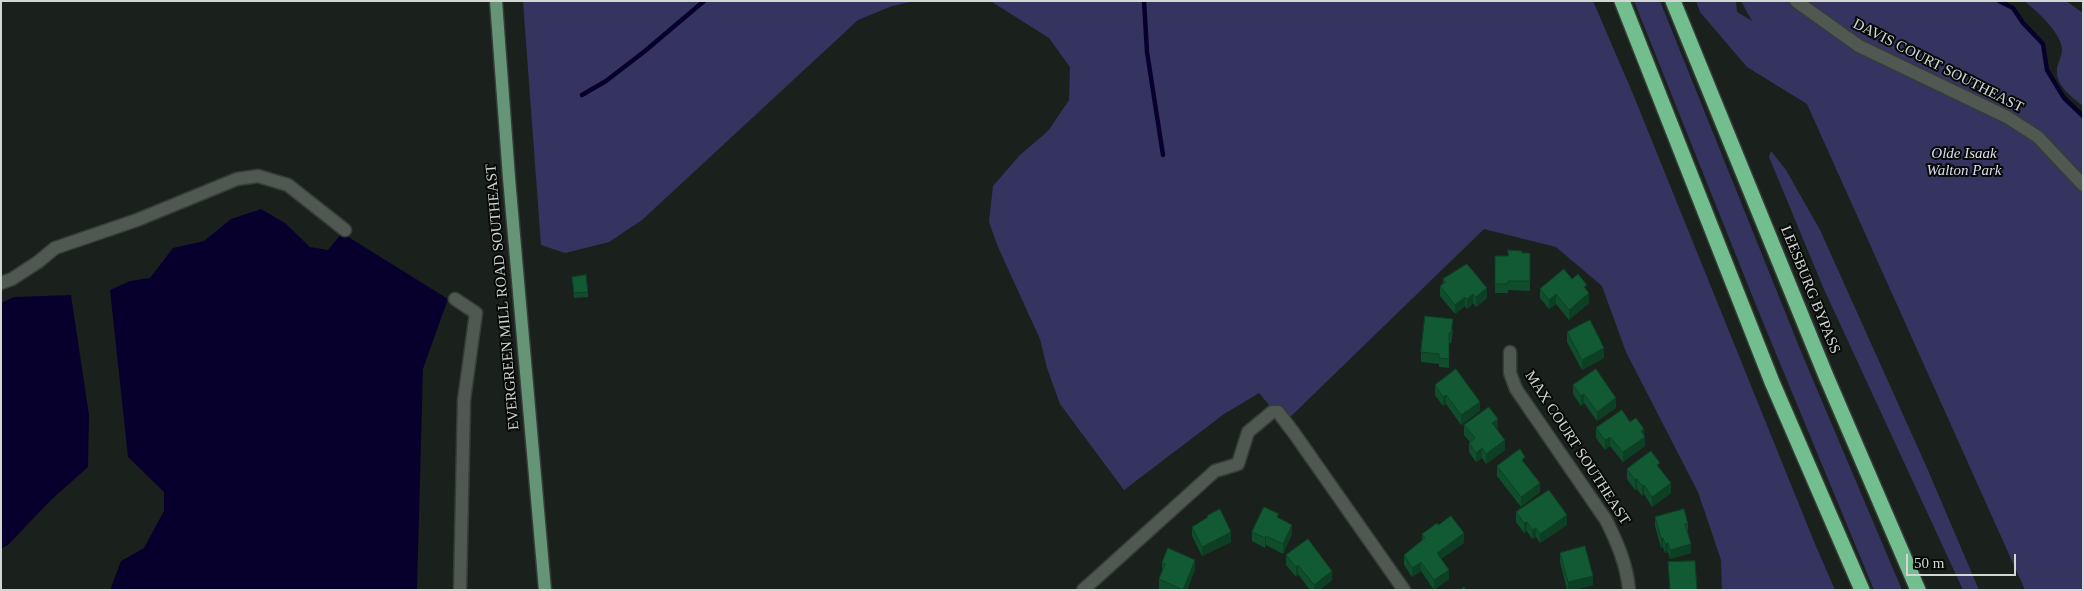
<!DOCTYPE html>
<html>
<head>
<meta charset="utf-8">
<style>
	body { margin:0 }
	#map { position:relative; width:2084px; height:591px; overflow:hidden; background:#1a211c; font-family:"Times New Roman",serif }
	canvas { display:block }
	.frame { position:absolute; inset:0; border:2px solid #d2d7d3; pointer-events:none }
	.scale { position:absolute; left:1906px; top:554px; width:110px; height:22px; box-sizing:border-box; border:2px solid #d2d7d3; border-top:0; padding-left:6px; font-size:15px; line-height:18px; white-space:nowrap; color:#d2d7d3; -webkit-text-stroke:4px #070a08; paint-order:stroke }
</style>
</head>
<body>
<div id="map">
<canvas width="2084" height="591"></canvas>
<div class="frame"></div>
<div class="scale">50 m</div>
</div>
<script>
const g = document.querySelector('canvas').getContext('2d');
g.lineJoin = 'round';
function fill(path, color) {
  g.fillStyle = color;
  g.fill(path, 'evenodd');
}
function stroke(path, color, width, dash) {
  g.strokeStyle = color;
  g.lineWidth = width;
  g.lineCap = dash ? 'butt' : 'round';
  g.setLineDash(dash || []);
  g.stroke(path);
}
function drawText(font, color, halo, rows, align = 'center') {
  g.font = font + ' "Times New Roman",serif';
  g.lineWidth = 4;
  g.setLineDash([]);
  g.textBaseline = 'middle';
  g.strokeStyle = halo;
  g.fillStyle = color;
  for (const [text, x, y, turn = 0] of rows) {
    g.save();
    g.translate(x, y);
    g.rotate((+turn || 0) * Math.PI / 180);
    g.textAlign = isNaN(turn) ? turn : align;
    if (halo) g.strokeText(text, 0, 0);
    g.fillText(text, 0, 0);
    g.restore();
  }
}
const green = new Path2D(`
	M523,1H915L892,6L858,20L642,220L609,242L565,253L541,245Z
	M987,1H1593L1633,94L1815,544L1835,590H1722L1721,560L1698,492L1626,352L1602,286L1556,247L1484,229L1284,423L1259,393L1224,414L1124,490L1060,404L1047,368L1040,339L998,247L989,222L993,186L1020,155L1048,131L1069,100L1070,67L1049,38L992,2Z
	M1634,1H1660L1802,354L1902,590H1874L1760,315Z
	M1696,1H1736L1737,12L1752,21L1741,1H1999L2013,8L2023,23L2043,44L2047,70L2064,98L2083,116V590H2025L1807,104L1747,67L1700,12Z
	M2024,1H2066L2083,13V106C2073,98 2057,86 2057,73C2056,65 2062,57 2062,50C2062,33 2036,10 2024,1Z
	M1771,151L1786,170L1820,230L1927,468L1979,590H1963L1823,287L1769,157Z`);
const water = new Path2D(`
	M261,209L285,223L310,247L328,250L342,233L448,299L423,369L417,590H110L121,561L144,548L164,511V492L128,457L110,290L130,281L150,278L173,248L204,241L231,219Z
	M71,295L89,415L88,467L50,501L9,544L1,549V303L14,297Z`);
const stream = new Path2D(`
	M1144,1L1147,52L1163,155
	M1999,1L2013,8L2023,23L2043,44L2047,70L2064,98L2083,116
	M582,95L606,81L645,51L704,1`);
const minor = new Path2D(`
	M1796,1L1859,46L2007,117L2038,137L2083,185
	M1,283L12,279L38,262L55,248L137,220L237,179L258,176L288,185L345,230
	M455,299L476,313L464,400L460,590
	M1510,352V373L1516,389L1606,520C1617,542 1627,565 1629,590
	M1083,590L1215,471L1238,464L1248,432L1272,412H1278L1294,433L1404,590`);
const major = new Path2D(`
	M496,1L509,178L545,590`);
const highway = new Path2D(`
	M1622,1L1772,382L1862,590
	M1673,1L1826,376L1918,590`);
const wall = new Path2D(`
	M1522,253H1530V291L1508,290V293H1495V256H1508Z
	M572,277L588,292V297L574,298Z
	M1443,279L1487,298L1476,307L1473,303L1467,309L1465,306L1455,314L1440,296V286L1443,283Z
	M1540,289L1587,291L1589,303L1569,320L1556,304L1549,309L1540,298Z
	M1453,329L1451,343H1449V368L1439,367V364L1421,362V352Z
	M1567,332L1604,358L1582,370L1567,342Z
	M1435,385L1480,411L1461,425L1446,404L1443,406L1435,395Z
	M1573,385L1616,408L1597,421L1584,403L1581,406L1573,394Z
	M1630,422L1644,436L1645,446L1623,462L1610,446L1605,450L1596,438V428Z
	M1464,425L1498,428L1497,429L1505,450L1486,464L1482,458L1476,462L1469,452V443L1470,442L1464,435Z
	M1525,464L1540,492L1521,507L1497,476V466Z
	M1627,469H1660L1671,493L1652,507L1644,494L1642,496L1637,489L1635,490L1627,479Z
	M1516,512L1567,525L1540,543L1536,537L1532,539L1527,531L1524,533L1516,522Z
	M1207,516L1231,542L1202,556L1192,536V527L1207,518Z
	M1655,517L1688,524V533L1691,553L1670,559L1668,552L1665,553L1663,547L1661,548L1655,526Z
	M1279,518L1292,534L1283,554L1266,545L1265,548L1252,541V532Z
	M1438,525L1464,543L1441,559L1449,579L1434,590L1421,571L1412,577L1404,565V555L1422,540V534Z
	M1560,553L1593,585L1575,590H1567L1560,562Z
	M1286,555L1332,580L1320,590H1310L1298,574L1296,577L1286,565Z
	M1162,563L1195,570L1187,590H1161L1159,589V579L1162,571Z`);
const shadedWall = new Path2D(`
	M1487,288V298L1476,307V297Z
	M1589,293V303L1569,320V310Z
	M1473,294V303L1467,309V299Z
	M1556,294V304L1549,309V300Z
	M1465,297V306L1455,314V305Z
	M1604,348V358L1582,370V360Z
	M1584,394V403L1581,406V396Z
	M1446,395V404L1443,406V397Z
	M1616,398V408L1597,421V412Z
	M1480,402V411L1461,425V415Z
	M1498,419V428L1492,432V423Z
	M1644,429L1645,446L1623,462V452L1641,431Z
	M1610,437V446L1605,450V440Z
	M1505,440V450L1486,464V454Z
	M1482,448V458L1476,462V453Z
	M1637,479V489L1635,490V480Z
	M1540,483V492L1521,507V497Z
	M1671,483V493L1652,507V497Z
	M1644,485V494L1642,496V486Z
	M1567,515V525L1540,543V534Z
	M1527,522V531L1524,533V523Z
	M1292,525V534L1283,554V544Z
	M1536,528V537L1532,539V530Z
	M1231,532V542L1202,556V547Z
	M1464,533V543L1437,562V553Z
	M1266,536V545L1265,548V538Z
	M1661,538H1663V547L1661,548Z
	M1668,543V552L1665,553V544Z
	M1691,544V553L1670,559V550Z
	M1195,560V570L1187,590H1183Z
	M1421,562V571L1412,577V568Z
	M1298,565V574L1296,577V567Z
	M1449,570V579L1434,590V580Z
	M1332,571V580L1320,590H1314V585Z
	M1593,576V585L1575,590H1568V582Z`);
const building = new Path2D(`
	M1508,250L1522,251V253H1530V281H1508V284H1495V256H1508Z
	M1467,264L1487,288L1476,297L1473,294L1467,299L1465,297L1455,305L1440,286L1446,282L1443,279Z
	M1564,269L1572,279L1578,274L1587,285L1584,287L1589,293L1569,310L1556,294L1549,300L1540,289Z
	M586,275L588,292L574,293L572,277Z
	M1425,316L1453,319L1451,333H1449V359L1439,358V354L1421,352Z
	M1590,320L1604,348L1582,360L1567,332Z
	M1456,369L1480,402L1461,415L1446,395L1443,397L1435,385Z
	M1596,369L1616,398L1597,412L1584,394L1581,396L1573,385Z
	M1489,407L1498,419L1492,423L1505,440L1486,454L1482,448L1476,453L1469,443L1475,438L1464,425Z
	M1622,410L1630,422L1636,418L1644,429L1641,431L1645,437L1623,452L1610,437L1605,440L1596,428Z
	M1520,449L1525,457L1522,460L1540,483L1521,497L1497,466Z
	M1651,451L1660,463L1657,465L1671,483L1652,497L1644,485L1642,486L1637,479L1635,480L1627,469Z
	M1549,490L1567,515L1540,534L1536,528L1532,530L1527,522L1524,523L1516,512Z
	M1264,507L1279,514L1277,517L1292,525L1283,544L1266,536L1265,538L1252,532Z
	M1220,509L1231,532L1202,547L1192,527L1208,517L1207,516Z
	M1684,509L1688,524H1685L1691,544L1670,550L1668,543L1665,544L1663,538H1661L1655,517Z
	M1451,516L1464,533L1437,553L1449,570L1434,580L1421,562L1412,568L1404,555L1425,538L1422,534L1437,523L1438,525Z
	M1308,539L1332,571L1314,585L1298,565L1296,567L1286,555Z
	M1585,546L1593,576L1568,582L1560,553Z
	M1168,548L1195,560L1183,590L1159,579L1165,564L1162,563Z
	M1695,561L1697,590H1670L1668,562Z
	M1464,587L1466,590H1460Z`);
const streetNames = [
	["DAVIS COURT SOUTHEAST",1938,66,27],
	["LEESBURG BYPASS",1810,290,68],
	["EVERGREEN MILL ROAD SOUTHEAST",503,297,-95],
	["MAX COURT SOUTHEAST",1577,448,57]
];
const parkNames = [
	["Olde Isaak",1964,154],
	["Walton Park",1964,171]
];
fill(green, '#353461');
fill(water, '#08002c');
stroke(stream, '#08002c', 4.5);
stroke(minor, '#363c38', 15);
stroke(major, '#363c38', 15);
stroke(highway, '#363c38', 18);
stroke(minor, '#4f5851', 12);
stroke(major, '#659576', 12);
stroke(highway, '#73be8e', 15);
fill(wall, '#0f4d2d');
fill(shadedWall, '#0d3f24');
fill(building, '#125a34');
stroke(building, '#0d3f24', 1);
drawText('15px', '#d2d7d3', '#070a08', streetNames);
drawText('italic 15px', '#dcddf0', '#070a08', parkNames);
</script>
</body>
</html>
